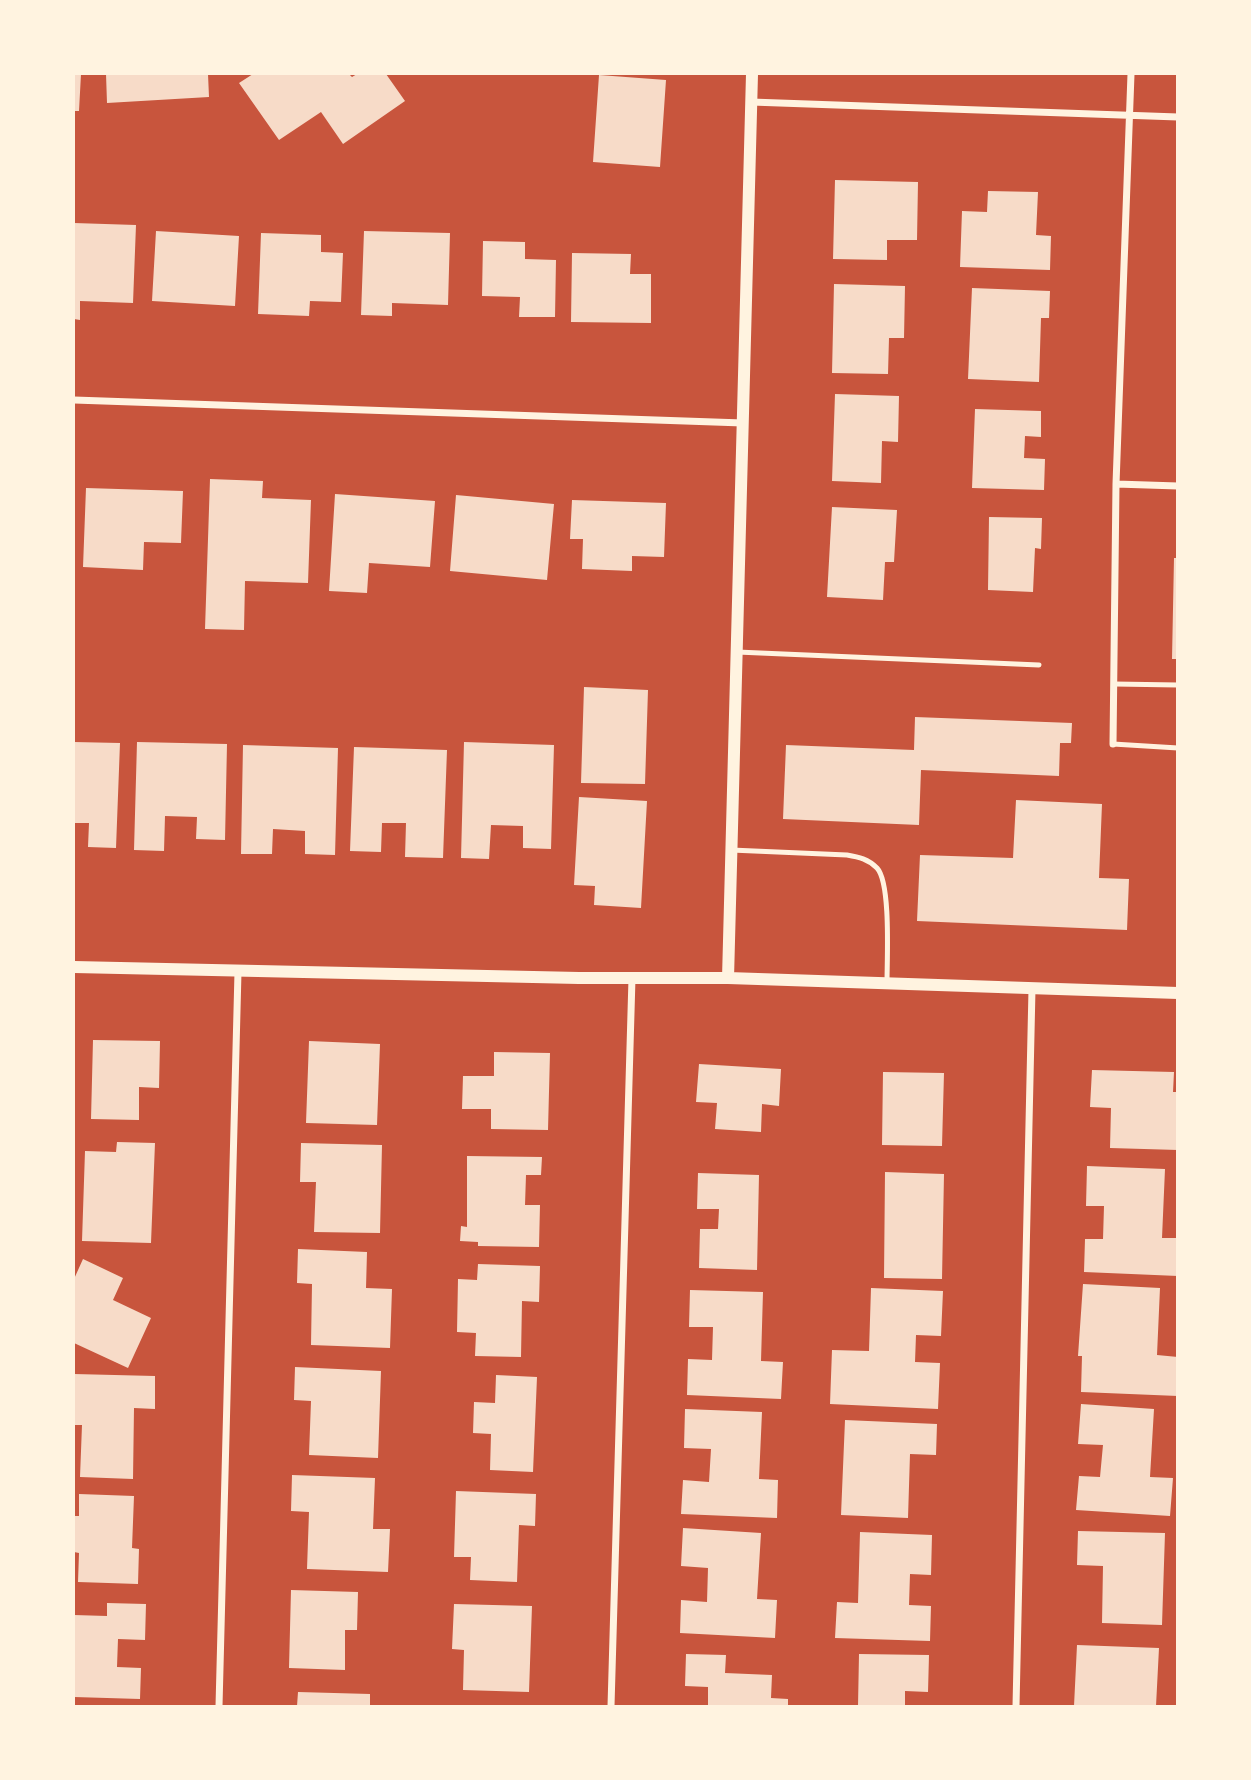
<!DOCTYPE html>
<html>
<head>
<meta charset="utf-8">
<style>
	body { margin:0 }
	#map { position:relative; width:1251px; height:1780px; overflow:hidden; background:#c8553d; font-family:Cabin,sans-serif }
	canvas { display:block }
	.frame { position:absolute; inset:0; border:75px solid #fff3e0; pointer-events:none }
</style>
</head>
<body>
<div id="map">
<canvas width="1251" height="1780"></canvas>
<div class="frame"></div>
</div>
<script>
const g = document.querySelector('canvas').getContext('2d');
g.lineJoin = 'round';
function fill(path, color) {
  g.fillStyle = color;
  g.fill(path, 'evenodd');
}
function stroke(path, color, width, dash) {
  g.strokeStyle = color;
  g.lineWidth = width;
  g.lineCap = dash ? 'butt' : 'round';
  g.setLineDash(dash || []);
  g.stroke(path);
}
const building = new Path2D(`
	M74,74H81L79,111H74Z
	M106,74H208L209,97L107,103Z
	M253,74H349L352,77L357,74H386L405,101L343,144L321,112L279,140L239,83Z
	M599,75L666,80L660,167L593,162Z
	M835,180L918,182L917,240H887V260L833,259Z
	M988,191L1038,192L1036,235L1051,236L1050,270L960,267L962,211L987,212Z
	M74,223L136,225L133,303L80,301V320L74,319Z
	M156,231L239,236L235,306L152,301Z
	M364,231L450,233L448,305L392,303V316L361,315Z
	M261,233L321,235V252L343,253L341,302L310,301L309,316L258,314Z
	M483,241L525,242V259L556,260L555,317H519L520,297L482,296Z
	M572,253L631,254L630,274H651V323L571,322Z
	M834,284L905,286L904,338H889L888,374L832,373Z
	M972,288L1050,291L1049,318H1041L1039,382L968,379Z
	M835,394L899,396L898,442L882,441L881,483L832,481Z
	M975,409L1041,411V437L1025,436L1024,458L1045,459L1044,490L972,488Z
	M210,479L263,481L262,498L311,500L308,583L245,581L244,630L205,629Z
	M86,488L183,491L181,543L144,542L143,570L83,567Z
	M335,494L435,501L430,567L369,563L367,593L329,591Z
	M456,495L554,504L547,580L450,571Z
	M572,500L666,503L664,557L632,556V571L582,569L583,539H570Z
	M832,507L897,510L894,562H885L883,600L827,597Z
	M989,517L1042,518L1041,549L1035,548L1033,592L988,590Z
	M1174,558H1178V659H1172Z
	M584,687L648,690L645,784L581,783Z
	M915,717L1072,723L1071,743H1060L1059,776L921,770L919,825L783,819L786,745L914,750Z
	M74,742L120,743L116,848L88,847L89,823H74Z
	M137,742L227,744L225,840L196,839L197,817L165,816L164,851L134,850Z
	M464,742L554,745L551,849L523,848V826L491,825L489,859L461,858Z
	M243,745L338,748L335,855L305,854V831L273,829L272,854H241Z
	M354,747L447,750L443,858L405,857L406,823H382L381,852L350,851Z
	M579,797L647,801L641,908L594,905L595,886L574,885Z
	M1016,800L1102,804L1099,878L1129,879L1127,930L917,921L920,855L1013,858Z
	M93,1040L160,1041L159,1088L139,1087V1120L91,1119Z
	M309,1041L380,1044L377,1125L306,1123Z
	M494,1052L550,1053L548,1130L491,1129V1109H462L463,1076H494Z
	M699,1064L781,1069L779,1106L762,1104L761,1132L715,1129L717,1103L696,1102Z
	M1092,1070L1174,1072L1173,1092H1178V1150L1110,1148L1111,1108L1090,1107Z
	M883,1072L944,1073L942,1146L882,1145Z
	M117,1142L155,1143L151,1243L82,1241L85,1151L116,1152Z
	M301,1143L382,1145L380,1233L314,1232L316,1182H300Z
	M467,1156L542,1157L541,1175H526L525,1205H540L539,1247L478,1246V1242L460,1241L461,1226L467,1227Z
	M1087,1166L1165,1169L1162,1238H1178V1276L1084,1272L1085,1239H1103L1104,1206H1086Z
	M885,1172L944,1174L942,1279L884,1278Z
	M698,1173L759,1175L757,1270L699,1268L700,1229H718L719,1209H697Z
	M298,1249L367,1252L366,1288L392,1289L390,1348L311,1345L312,1284L297,1283Z
	M83,1259L123,1278L113,1300L151,1318L128,1368L74,1343V1279Z
	M478,1264L540,1266L539,1302L522,1301L521,1357L475,1356L476,1333L457,1332L458,1279L477,1280Z
	M1083,1284L1160,1288L1157,1355L1178,1357V1396L1081,1392L1082,1356H1078Z
	M871,1288L943,1291L941,1336L916,1335L915,1362L940,1363L938,1409L830,1404L832,1350L869,1351Z
	M690,1290L763,1292L761,1361L783,1362L781,1399L687,1395L688,1359L712,1360L713,1327H689Z
	M295,1367L381,1371L378,1458L309,1455L311,1401L294,1400Z
	M74,1374L155,1376V1409L134,1408L133,1479L80,1477L82,1425H74Z
	M496,1375L537,1377L533,1472L490,1470L491,1434L473,1433L474,1402L495,1403Z
	M1081,1404L1154,1409L1150,1477L1173,1478L1170,1516L1076,1510L1079,1476L1100,1477L1103,1445L1078,1444Z
	M685,1409L762,1412L759,1479L778,1480L777,1518L681,1514L683,1480L709,1482L711,1449L684,1448Z
	M845,1420L937,1424L936,1455L910,1454L908,1518L841,1515Z
	M292,1475L375,1478L373,1529H390L388,1572L307,1569L309,1512L291,1511Z
	M456,1491L536,1494L535,1526L519,1525L517,1582L470,1580L471,1557H454Z
	M79,1494L134,1496L132,1548L139,1549L138,1584L78,1582L79,1553L74,1552V1516H79Z
	M683,1528L761,1533L757,1599L777,1600L775,1638L680,1633L681,1600L707,1602L708,1568L681,1566Z
	M1078,1531L1165,1533L1162,1625L1102,1623L1103,1566L1077,1565Z
	M860,1532L932,1535L931,1575L910,1574L909,1605L931,1606L930,1641L835,1638L837,1602L858,1603Z
	M291,1590L358,1592L357,1630H345V1670L289,1668Z
	M107,1603L146,1604L145,1640L118,1639L117,1667L141,1668L140,1699L74,1697V1615L107,1616Z
	M454,1604L532,1606L529,1692L463,1690L464,1650L452,1649Z
	M1077,1645L1159,1648L1156,1706H1074Z
	M686,1654L726,1655L725,1673L772,1675L771,1698L788,1699V1706H708V1687L685,1686Z
	M859,1654L929,1655L928,1692L905,1691V1706H858Z
	M298,1692L370,1694V1706H297Z`);
const service = new Path2D(`
	M737,652L1039,665
	M1114,684L1178,685
	M1113,744L1178,748
	M731,850L847,855C859,857 868,859 877,868C891,883 887,959 887,982`);
const minor = new Path2D(`
	M751,102L1178,117
	M74,400L743,423
	M1116,484L1178,486
	M1113,744L1116,484L1131,74
	M219,1706L238,972
	M611,1706L632,978
	M1016,1706L1032,989`);
const tertiary = new Path2D(`
	M74,967L579,978H728L1178,993
	M728,978L752,74`);
fill(building, '#f7dbc8');
stroke(service, '#fff3e0', 5);
stroke(minor, '#fff3e0', 7);
stroke(tertiary, '#fff3e0', 12);
</script>
</body>
</html>
